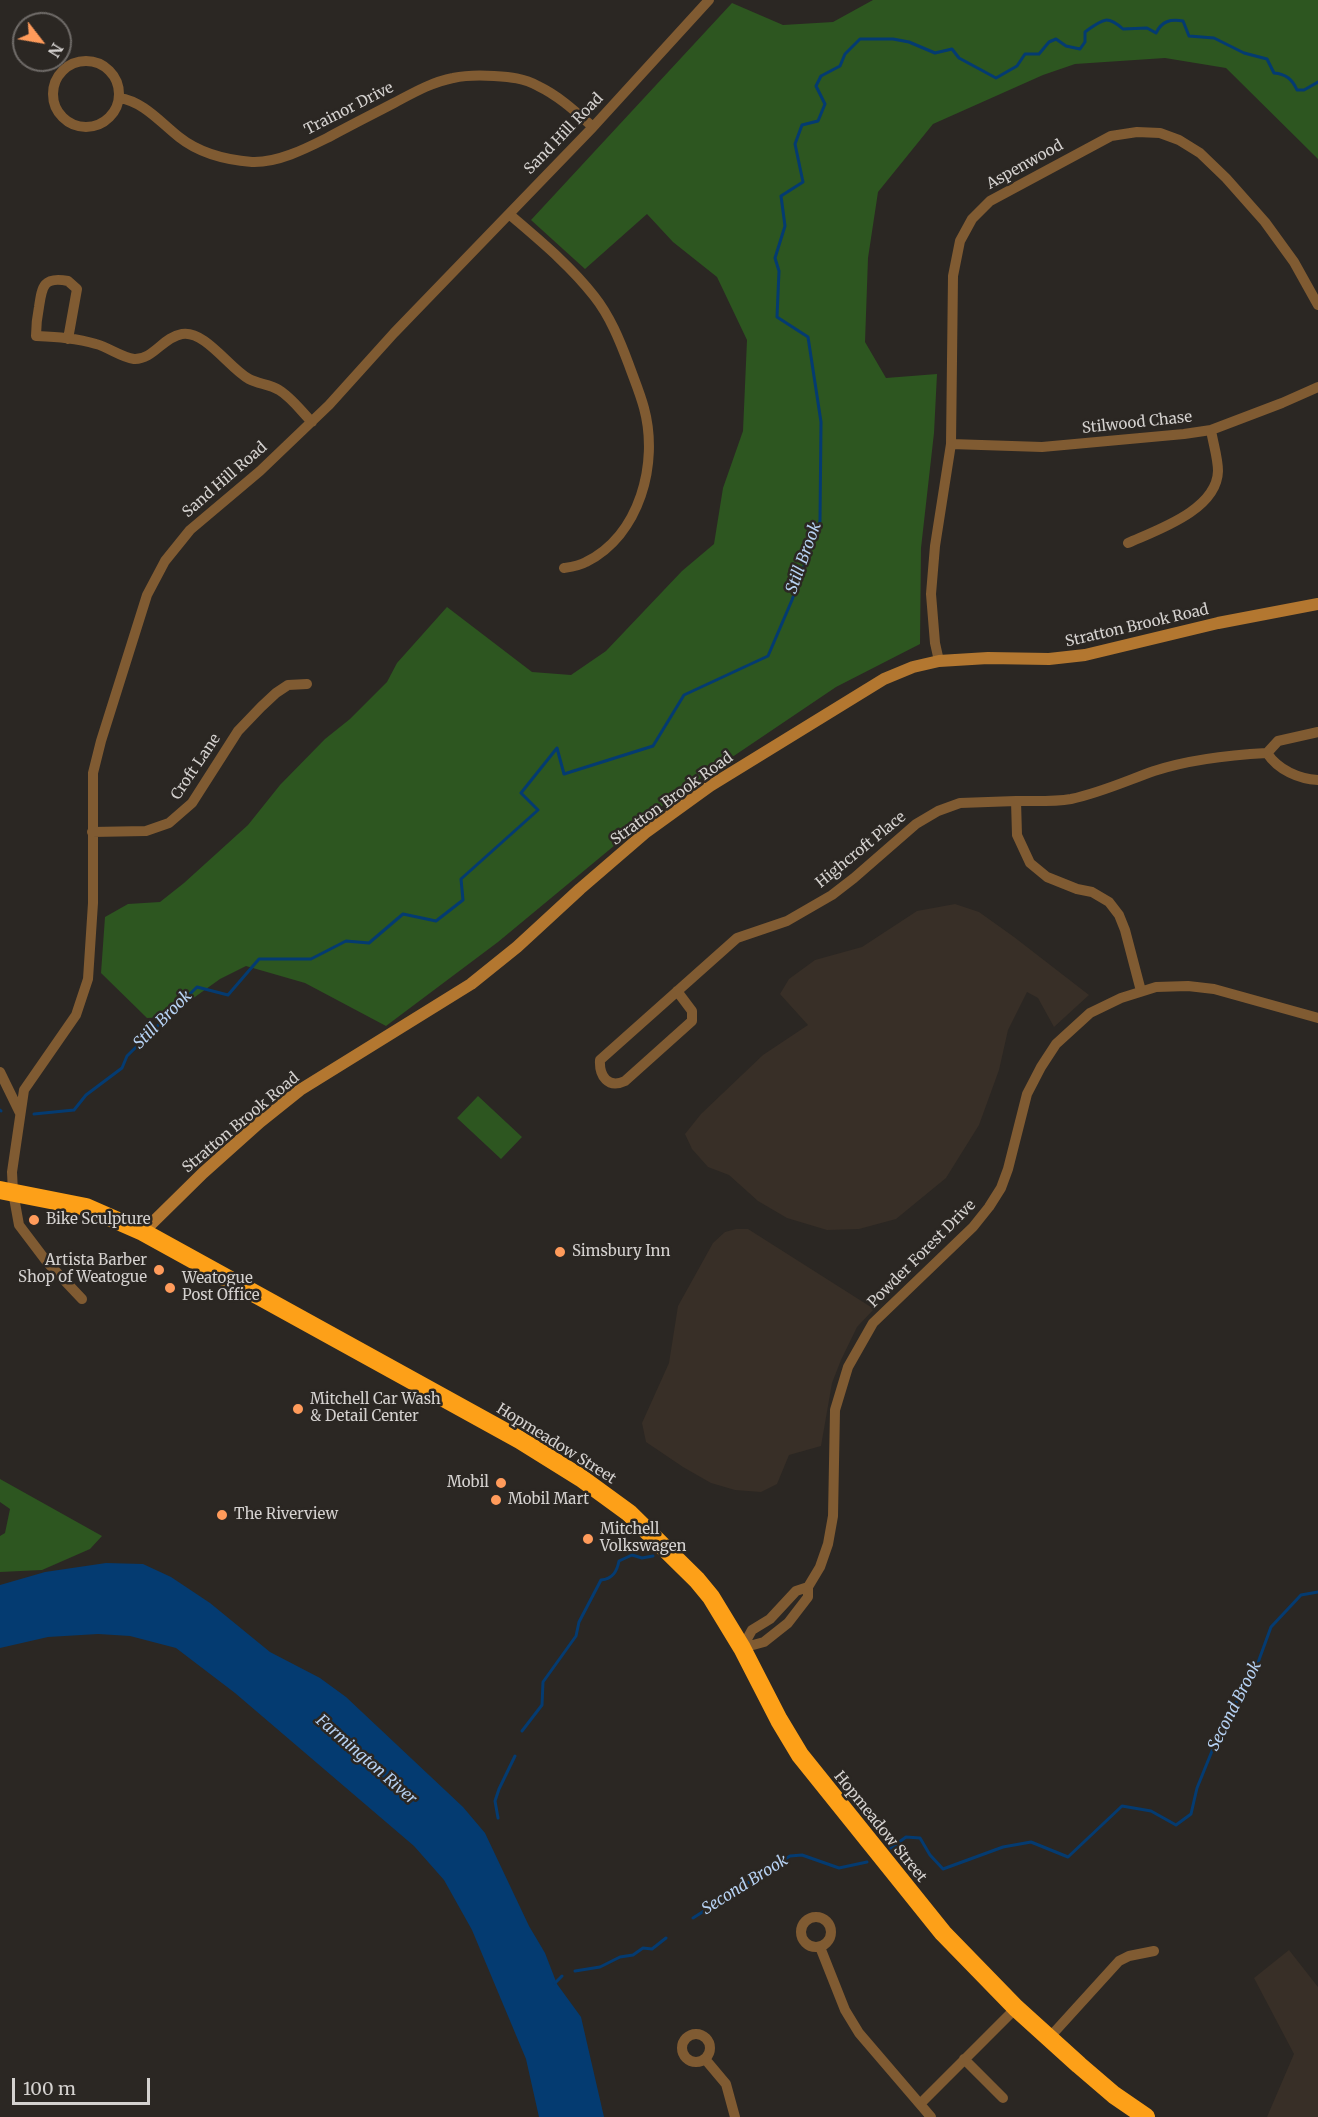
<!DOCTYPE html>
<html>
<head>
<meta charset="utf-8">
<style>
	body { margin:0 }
	#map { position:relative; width:1318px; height:2117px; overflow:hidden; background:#2b2723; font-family:Merriweather,serif }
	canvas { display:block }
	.north { position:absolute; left:12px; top:12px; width:60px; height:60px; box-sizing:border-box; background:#2b2723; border:2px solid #6f6b68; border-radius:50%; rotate:121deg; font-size:16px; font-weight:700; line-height:24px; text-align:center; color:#d4d1cf }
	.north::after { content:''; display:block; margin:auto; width:21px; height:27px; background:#ff9b5b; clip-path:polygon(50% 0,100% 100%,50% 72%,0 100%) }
	.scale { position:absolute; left:12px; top:2078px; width:138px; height:27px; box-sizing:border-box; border:3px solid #d4d1cf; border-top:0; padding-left:8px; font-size:18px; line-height:21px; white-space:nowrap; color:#d4d1cf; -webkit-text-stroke:4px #2b2723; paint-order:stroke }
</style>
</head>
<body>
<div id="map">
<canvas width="1318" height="2117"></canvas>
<div class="north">N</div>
<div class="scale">100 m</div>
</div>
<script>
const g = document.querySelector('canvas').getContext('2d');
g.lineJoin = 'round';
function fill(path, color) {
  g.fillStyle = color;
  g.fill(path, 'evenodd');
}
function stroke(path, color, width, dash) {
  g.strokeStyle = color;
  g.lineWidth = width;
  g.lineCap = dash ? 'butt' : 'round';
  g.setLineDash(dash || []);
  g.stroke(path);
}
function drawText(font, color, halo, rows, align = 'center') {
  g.font = font + ' Merriweather,serif';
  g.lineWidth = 5;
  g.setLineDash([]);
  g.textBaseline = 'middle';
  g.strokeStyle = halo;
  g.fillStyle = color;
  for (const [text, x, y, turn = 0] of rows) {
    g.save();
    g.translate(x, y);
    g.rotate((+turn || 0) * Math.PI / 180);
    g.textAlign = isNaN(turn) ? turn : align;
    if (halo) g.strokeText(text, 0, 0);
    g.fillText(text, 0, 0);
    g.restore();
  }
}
const built = new Path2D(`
	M955,904L979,912L1014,937L1089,995L1054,1027L1038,998L1027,992L1008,1030L999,1070L979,1125L946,1178L896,1219L859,1229L827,1230L787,1218L758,1201L729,1175L708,1167L692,1149L685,1134L701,1114L763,1055L808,1025L780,994L789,979L815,960L862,947L917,911Z
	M736,1229H748L874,1309L857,1327L841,1360L832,1383L821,1446L789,1455L777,1484L761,1492L735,1490L711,1483L683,1467L646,1442L642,1423L669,1363L678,1306L713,1243L725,1232Z
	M1289,1950L1318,1987V2117H1267L1294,2054L1254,1978Z`);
const green = new Path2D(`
	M873,0H1318V159L1226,68L1165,58L1075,64L1043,75L933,124L878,192L868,258L865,342L886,378L937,374L934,433L921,548L920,644L836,687L673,797L498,942L386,1026L305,983L246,966L220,979L167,1017L147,1018L101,973L105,917L128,904L160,902L184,883L248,825L280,785L325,739L350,719L387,682L397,663L447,607L532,672L571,675L606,651L682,571L714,544L723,488L743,431L747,340L717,277L673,242L647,214L585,269L531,220L732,3L783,25L833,22Z
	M478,1096L522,1137L501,1159L457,1118Z
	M0,1479L102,1536L90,1549L42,1570L0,1572V1536L5,1533L10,1509L0,1502Z`);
const water = new Path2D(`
	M106,1563L143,1564L171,1577L210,1603L270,1652L320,1678L346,1697L463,1807L485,1833L529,1926L545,1953L557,1984L581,2017L604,2117H539L526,2059L472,1930L444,1880L414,1846L235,1693L176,1648L130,1636L98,1634L48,1637L0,1648V1585L45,1572Z`);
const stream = new Path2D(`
	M0,1110L1,1111
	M34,1114L74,1110L86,1095L122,1068L127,1056L197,987L228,995L259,959H311L346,941L369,943L403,914L436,921L463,900L461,879L538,810L521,793L557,748L564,774L653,746L684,695L768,656L792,600L820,521L821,422L808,337L777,317L779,271L775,258L785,226L781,196L803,182L795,144L802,125L818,121L825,104L816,86L821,76L840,66L845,54L860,39H893L909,42L935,53L952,49L959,58L996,78L1017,66L1025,54H1039L1049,42L1056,39L1066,46L1080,49L1085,42V32C1102,20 1106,14 1123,29L1147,28L1156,33C1162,21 1170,19 1183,21L1189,36L1214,38L1244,53L1267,59L1274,73C1286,74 1292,79 1297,90H1304L1318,82
	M522,1731L542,1705L543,1682L576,1636L579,1622L601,1580C613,1579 617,1571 619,1561L632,1555L642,1558L653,1556
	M498,1818L495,1801L499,1789L515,1756
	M891,1848L906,1837L920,1838L930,1855L943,1869L1003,1847L1031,1842L1068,1857L1122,1806L1151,1811L1176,1825L1191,1814L1197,1788L1225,1719L1252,1679L1271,1627L1301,1595L1318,1592
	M693,1918L790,1856L802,1855L839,1868L867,1862
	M575,1971L600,1967L620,1957L633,1955L643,1948L652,1949L666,1938
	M555,1983L562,1976`);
const street = new Path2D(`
	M53 94a33 33 0 1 1 66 0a33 33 0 1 1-66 0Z
	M119,98C143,101 161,123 179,137C199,153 227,160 252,162C278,163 307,148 329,137C351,125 373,114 394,103C413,93 432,82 453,78C467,75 480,75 494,76C510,77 524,78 538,86C559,96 576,112 593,127
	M509,214C538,239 570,265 594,296C610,316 620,341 629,365C634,379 640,393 644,408C659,463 640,535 586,562C579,566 571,567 564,568
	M68,339L77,289L68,281C43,276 42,287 39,307C37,317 36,326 36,336C56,337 77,338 96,344C108,347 121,357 134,359C153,360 163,337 182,334C205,330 229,368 249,379C258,384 270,384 279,390C291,397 302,412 312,422
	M951,444L1042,447L1184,434L1211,430L1282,403L1318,387
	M1128,543C1157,530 1217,510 1218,471C1218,458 1213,443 1211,430
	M939,661L935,643L931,594L935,546L951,444L953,276L960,241L972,219L990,201L1111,136L1137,132L1160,133L1179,140L1200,153L1226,178L1265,222L1294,262L1318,305
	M1267,753C1278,770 1299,779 1318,780
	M1267,753L1278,741L1318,732
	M92,832L146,831L169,823L192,803L238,731L261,707L276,693L288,685L307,684
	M677,991L692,1011V1021L625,1081C608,1089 599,1076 600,1060L737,938L787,921L832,895L854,878L916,824L938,811L960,803L1016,801
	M1141,991L1125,930L1119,915L1109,902L1092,892L1077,889L1047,877L1030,863L1017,835L1016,801C1034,801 1053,802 1071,799C1100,793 1126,781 1154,771C1191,759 1229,755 1267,753
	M0,1072L20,1113
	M82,1299L47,1262L19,1225L13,1192L12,1172L24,1090L76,1015L88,979L93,903V773L101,741L147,595L165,561L190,530L260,471L329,405L394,333L593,127L709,0
	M742,1648L764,1642L788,1623L808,1597V1587L820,1567L828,1544L833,1516L835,1410L848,1367L873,1323L973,1227L989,1207L1001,1188L1008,1169L1027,1094L1041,1067L1056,1044L1090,1013L1121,998L1156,987L1188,986L1214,989L1318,1018
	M742,1648L752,1630L770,1619L796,1591L808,1587
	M801 1932a15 15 0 1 1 30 0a15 15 0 1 1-30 0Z
	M820,1947L845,2010L859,2033L931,2117
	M682 2048a14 14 0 1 1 28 0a14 14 0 1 1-28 0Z
	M1049,2038L1119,1961L1129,1956L1154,1951
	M705,2059L726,2084L735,2117
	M964,2059L1003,2098
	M921,2103L1016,2008`);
const secondary = new Path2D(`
	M143,1232L203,1173L260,1122L300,1090L471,984L517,947L580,889L645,833L710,786L884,679L913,667L939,661L988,658L1049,659L1085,655L1218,623L1318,604`);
const highway = new Path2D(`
	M0,1190L86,1207L143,1232L520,1440L581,1478L629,1513L697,1580L711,1597L742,1648L779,1720L800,1755L943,1933L1016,2008L1079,2065L1114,2095L1146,2117`);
const markers = [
	[34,1220,6,"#ff9b5b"],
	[560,1252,6,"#ff9b5b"],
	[159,1270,6,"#ff9b5b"],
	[170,1288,6,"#ff9b5b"],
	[298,1409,6,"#ff9b5b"],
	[501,1483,6,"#ff9b5b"],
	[496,1500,6,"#ff9b5b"],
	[222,1515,6,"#ff9b5b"],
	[588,1539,6,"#ff9b5b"]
];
const streetNames = [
	["Trainor Drive",349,109,-27],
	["Sand Hill Road",564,134,-46],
	["Aspenwood",1025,165,-29],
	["Stilwood Chase",1137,423,-6],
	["Sand Hill Road",225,480,-41],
	["Stratton Brook Road",1137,626,-13],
	["Croft Lane",196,767,-56],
	["Stratton Brook Road",672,799,-36],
	["Highcroft Place",861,850,-39],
	["Stratton Brook Road",241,1123,-40],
	["Powder Forest Drive",922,1254,-45],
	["Hopmeadow Street",556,1444,32],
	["Hopmeadow Street",880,1827,51]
];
const poiNames = [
	["Bike Sculpture",46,1220],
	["Simsbury Inn",572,1252],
	["Artista Barber",147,1261,"right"],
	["Shop of Weatogue",147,1278,"right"],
	["Weatogue",182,1279],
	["Post Office",182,1296],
	["Mitchell Car Wash",310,1400],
	["& Detail Center",310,1417],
	["Mobil",489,1483,"right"],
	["Mobil Mart",508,1500],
	["The Riverview",234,1515],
	["Mitchell",600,1530],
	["Volkswagen",600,1547]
];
const waterNames = [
	["Still Brook",804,558,-70],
	["Still Brook",163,1020,-45],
	["Second Brook",1235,1706,-63],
	["Farmington River",366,1760,41],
	["Second Brook",745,1885,-32]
];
fill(built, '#382f27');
fill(green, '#2d5620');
fill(water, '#043b71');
stroke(stream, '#043b71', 3);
stroke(street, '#805b32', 10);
stroke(secondary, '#b37730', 12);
stroke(highway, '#fda018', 18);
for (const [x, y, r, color] of markers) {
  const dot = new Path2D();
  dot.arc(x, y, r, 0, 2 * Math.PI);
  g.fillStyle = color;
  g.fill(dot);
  stroke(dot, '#2b2723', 2);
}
drawText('15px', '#d4d1cf', '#2b2723', streetNames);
drawText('15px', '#d4d1cf', '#2b2723', poiNames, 'left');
drawText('italic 16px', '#b6d1f2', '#2b2723', waterNames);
</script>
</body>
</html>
